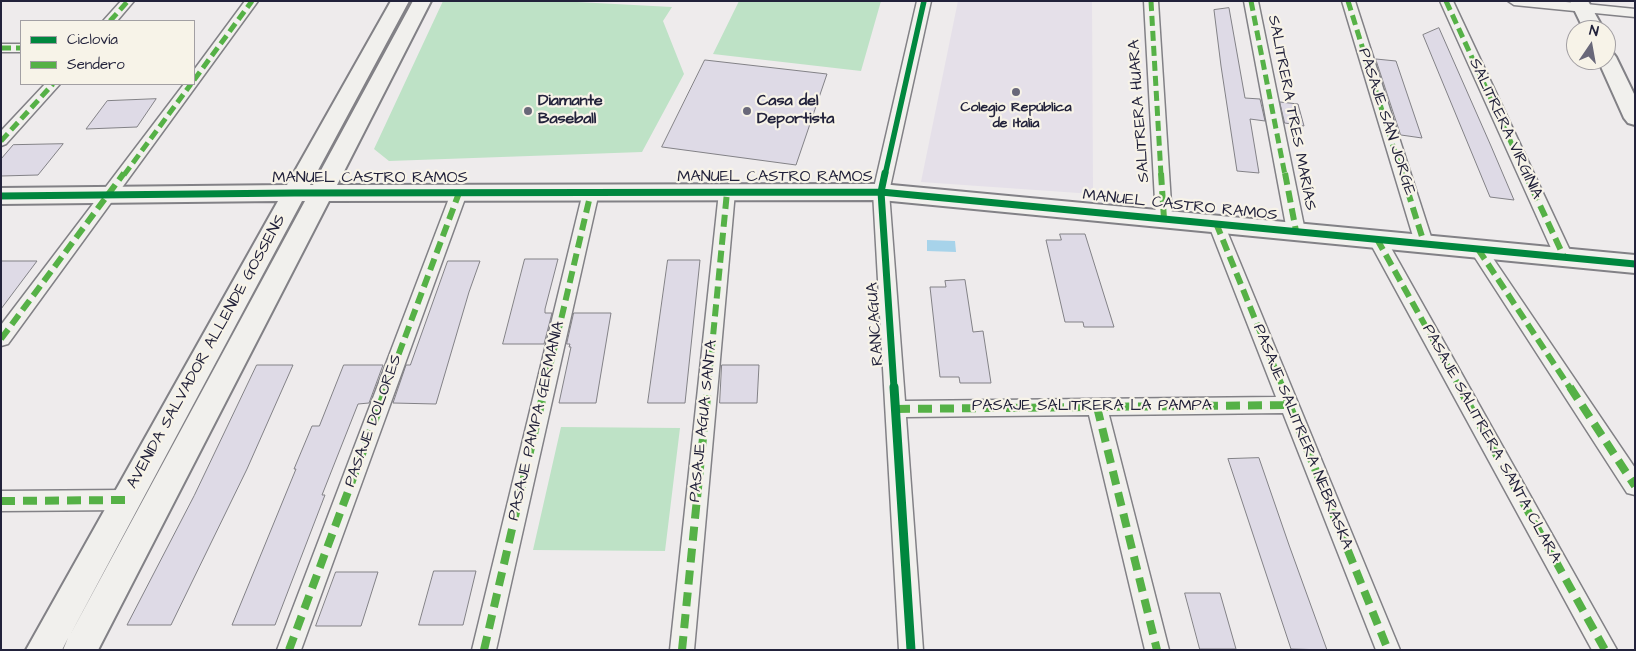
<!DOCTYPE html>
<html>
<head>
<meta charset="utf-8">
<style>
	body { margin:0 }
	#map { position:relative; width:1636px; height:651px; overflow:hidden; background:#eeebec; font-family:"Architects Daughter",sans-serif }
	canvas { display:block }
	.frame { position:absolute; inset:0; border:2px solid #22223b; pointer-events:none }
	.legend { position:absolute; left:20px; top:20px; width:175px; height:65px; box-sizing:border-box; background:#f7f3e8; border:1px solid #a29fa3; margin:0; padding:6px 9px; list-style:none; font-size:15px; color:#22223b }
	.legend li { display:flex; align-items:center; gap:10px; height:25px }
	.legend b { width:25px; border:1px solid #a29fa3 }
	.north { position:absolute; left:1566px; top:20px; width:50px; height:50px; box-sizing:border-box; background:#f7f3e8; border:1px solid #a29fa3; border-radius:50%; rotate:12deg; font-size:14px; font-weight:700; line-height:20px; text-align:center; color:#22223b }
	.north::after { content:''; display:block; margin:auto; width:18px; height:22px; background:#696879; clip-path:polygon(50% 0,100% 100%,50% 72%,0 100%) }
</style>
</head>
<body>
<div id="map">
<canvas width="1636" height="651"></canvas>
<div class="frame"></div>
<ul class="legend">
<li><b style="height:6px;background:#00873e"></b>Ciclovía</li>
<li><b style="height:6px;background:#55b146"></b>Sendero</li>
</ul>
<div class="north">N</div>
</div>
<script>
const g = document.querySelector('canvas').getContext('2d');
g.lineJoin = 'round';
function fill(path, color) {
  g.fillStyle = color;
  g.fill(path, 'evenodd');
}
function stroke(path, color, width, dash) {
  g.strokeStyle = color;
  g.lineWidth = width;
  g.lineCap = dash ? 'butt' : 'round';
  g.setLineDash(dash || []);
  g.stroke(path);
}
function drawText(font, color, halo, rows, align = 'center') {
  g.font = font + ' "Architects Daughter",sans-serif';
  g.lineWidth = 4.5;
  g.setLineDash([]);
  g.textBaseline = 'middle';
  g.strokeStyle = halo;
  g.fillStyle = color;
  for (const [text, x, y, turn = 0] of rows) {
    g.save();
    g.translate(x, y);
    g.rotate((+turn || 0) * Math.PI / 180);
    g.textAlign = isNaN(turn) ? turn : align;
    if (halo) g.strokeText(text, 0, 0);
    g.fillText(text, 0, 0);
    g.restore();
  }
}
const built = new Path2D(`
	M958,1H1092L1093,194L921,182Z`);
const green = new Path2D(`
	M443,1H558L672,7L663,21L684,74L642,152L389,161L374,149Z
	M739,1H881L861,71L713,54Z
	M561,427L680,428L665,551L533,550Z`);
const water = new Path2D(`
	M927,240L955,241L956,252L927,251Z`);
const building = new Path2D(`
	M1229,8L1245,98L1260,99L1265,121L1250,119L1259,173L1237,171L1221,66L1214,10Z
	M1439,28L1491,146L1514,200L1490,197L1423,35Z
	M1376,59L1396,61L1422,138L1401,135Z
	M705,60L827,74L796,165L662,147Z
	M156,99L137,127L86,129L107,101Z
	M1280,102L1298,104L1304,126L1285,123Z
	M63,144L38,175L1,176V159L13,145Z
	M1060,234H1085L1114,327H1084L1083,322H1065L1046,240H1061Z
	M525,259H558L545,309V313H552L544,344H503Z
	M668,260H700L685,403H648Z
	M1,261H37L1,309Z
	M448,261H480L469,292L436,404L393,403L406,365H410Z
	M965,280L973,332L983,331L991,383H960L959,377H940L930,287H946L945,281Z
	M574,313H611L596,403H559L571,347H569L570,344H567Z
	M257,365H293L247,469L171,625H127L194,496Z
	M344,365H383L369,403L358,404L322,495H325L275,625H232L296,469H294L312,426H319Z
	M722,365H759L757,403H720Z
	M1259,458L1289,545L1327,650L1291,649L1228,459Z
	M434,571H476L463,625H419Z
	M336,572H378L361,626H316Z
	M1185,593H1220L1236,649H1200Z`);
const street = new Path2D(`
	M121,1H134L117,21H103Z
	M245,1H258L8,344L1,346V325L184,84H194V70Z
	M917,1H931L889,192L905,401L1276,397L1208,223L1210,219L1216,217L1222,219L1400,650H1376L1283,413L1109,415L1169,650H1145L1089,415L906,417L923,650H899L873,192Z
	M1144,1H1158L1172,219L1170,223L1164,225L1158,223L1156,219Z
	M1244,1H1258L1305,231L1302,235L1296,237L1290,235L1287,231Z
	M1342,1H1355L1433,243L1430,247L1424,249L1418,247L1415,243Z
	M1440,1H1453L1573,257L1570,261L1564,263L1558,261L1555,257Z
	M1508,1H1556L1635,9V17L1514,5Z
	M1,44H21V52H1Z
	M45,84H60L6,144L1,146V131Z
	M591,186L597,188L599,192L496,650H472L583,192L585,188Z
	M727,186L733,188L735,192L694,650H670L719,192L721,188Z
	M459,187L465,189L467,193L301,650H277L451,193L453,189Z
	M1377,233L1383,235L1386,239L1617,650H1592L1368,239L1371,235Z
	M1478,243L1484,245L1635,468V495L1627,493L1472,253L1469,249L1472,245Z
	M126,490L134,493L137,500L134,507L126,510L1,511V491Z`);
const secondary = new Path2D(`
	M391,1H409L310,185H313L413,1H431L337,185L881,184L1635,255V273L881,200L329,201L98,650H63L68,638L62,650H26L278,201L1,204V188L287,185ZM302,201H305L69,637Z
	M1570,1H1588L1604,30H1584Z
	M1606,51L1613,53L1616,57L1635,96V125L1628,123L1624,118L1598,60H1606Z`);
const quietFar2 = new Path2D(`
	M1151,1L1161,175
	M1251,1L1285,175
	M1348,1L1402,175
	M1446,1L1526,175
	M110,21L128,1
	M1,48H21
	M194,80L252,1
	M1,141L53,84
	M124,175L191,84`);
const quietFar1 = new Path2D(`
	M1161,173L1164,219
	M1285,173L1296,231
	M1402,173L1424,243
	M1525,173L1564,257
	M1216,223L1283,388
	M1377,239L1460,388
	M1478,249L1570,388
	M1,339L124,173
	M386,388L459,193
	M545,388L591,192
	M708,388L727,192`);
const quiet = new Path2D(`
	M1282,387L1388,650
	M1459,387L1605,650
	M1570,387L1635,486
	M1097,407L1157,650
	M896,409L1289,405
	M1,501L126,500
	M289,650L387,387
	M484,650L545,387
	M682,650L708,387`);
const cyclewayFar2 = new Path2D(`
	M885,175L924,1`);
const cyclewayFar1 = new Path2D(`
	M885,173L881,192L894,388
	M1,196L294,193L881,192L1635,264`);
const cycleway = new Path2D(`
	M894,387L911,650`);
const markers = [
	[1016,92,5,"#696879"],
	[528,111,5,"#696879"],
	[747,111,5,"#696879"]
];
const farPoinames = [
	["Colegio República",1016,108],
	["de Italia",1016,124]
];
const poiNames = [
	["Diamante",538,102],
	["Baseball",538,120],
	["Casa del",757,102],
	["Deportista",757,120]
];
const streetNames = [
	["SALITRERA HUARA",1140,111,-94],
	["SALITRERA TRES MARÍAS",1291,113,79],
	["PASAJE SAN JORGE",1386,122,72],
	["SALITRERA VIRGINIA",1505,129,65],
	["MANUEL CASTRO RAMOS",775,178],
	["MANUEL CASTRO RAMOS",370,179],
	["MANUEL CASTRO RAMOS",1180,206,6],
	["RANCAGUA",876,324,-94],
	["AVENIDA SALVADOR ALLENDE GOSSENS",207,352,-61],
	["PASAJE SALITRERA LA PAMPA",1092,407],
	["PASAJE DOLORES",374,421,-70],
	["PASAJE PAMPA GERMANIA",537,421,-77],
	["PASAJE AGUA SANTA",704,421,-84],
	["PASAJE SALITRERA NEBRASKA",1302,437,68],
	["PASAJE SALITRERA SANTA CLARA",1491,444,61]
];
fill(built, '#e5e0e9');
fill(green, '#bee2c6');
fill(water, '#a7d3ea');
fill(building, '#dedae6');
stroke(building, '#828186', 1);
stroke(street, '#828186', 3);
stroke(secondary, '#828186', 4);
fill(street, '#f1f0ed');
fill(secondary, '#f1f0ed');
stroke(quietFar2, '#55b146', 5, [10, 5]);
stroke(quietFar1, '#55b146', 6, [12, 6]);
stroke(quiet, '#55b146', 8, [14, 8]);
stroke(cyclewayFar2, '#00873e', 5.5);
stroke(cyclewayFar1, '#00873e', 7);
stroke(cycleway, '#00873e', 9);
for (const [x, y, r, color] of markers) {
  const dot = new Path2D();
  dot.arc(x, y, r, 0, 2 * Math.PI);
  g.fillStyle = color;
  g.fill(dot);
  stroke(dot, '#f7f3e8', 2);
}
drawText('bold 14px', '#22223b', '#f7f3e8', farPoinames);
drawText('bold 16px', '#22223b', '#f7f3e8', poiNames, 'left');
drawText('16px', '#22223b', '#f7f3e8', streetNames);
</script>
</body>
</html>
